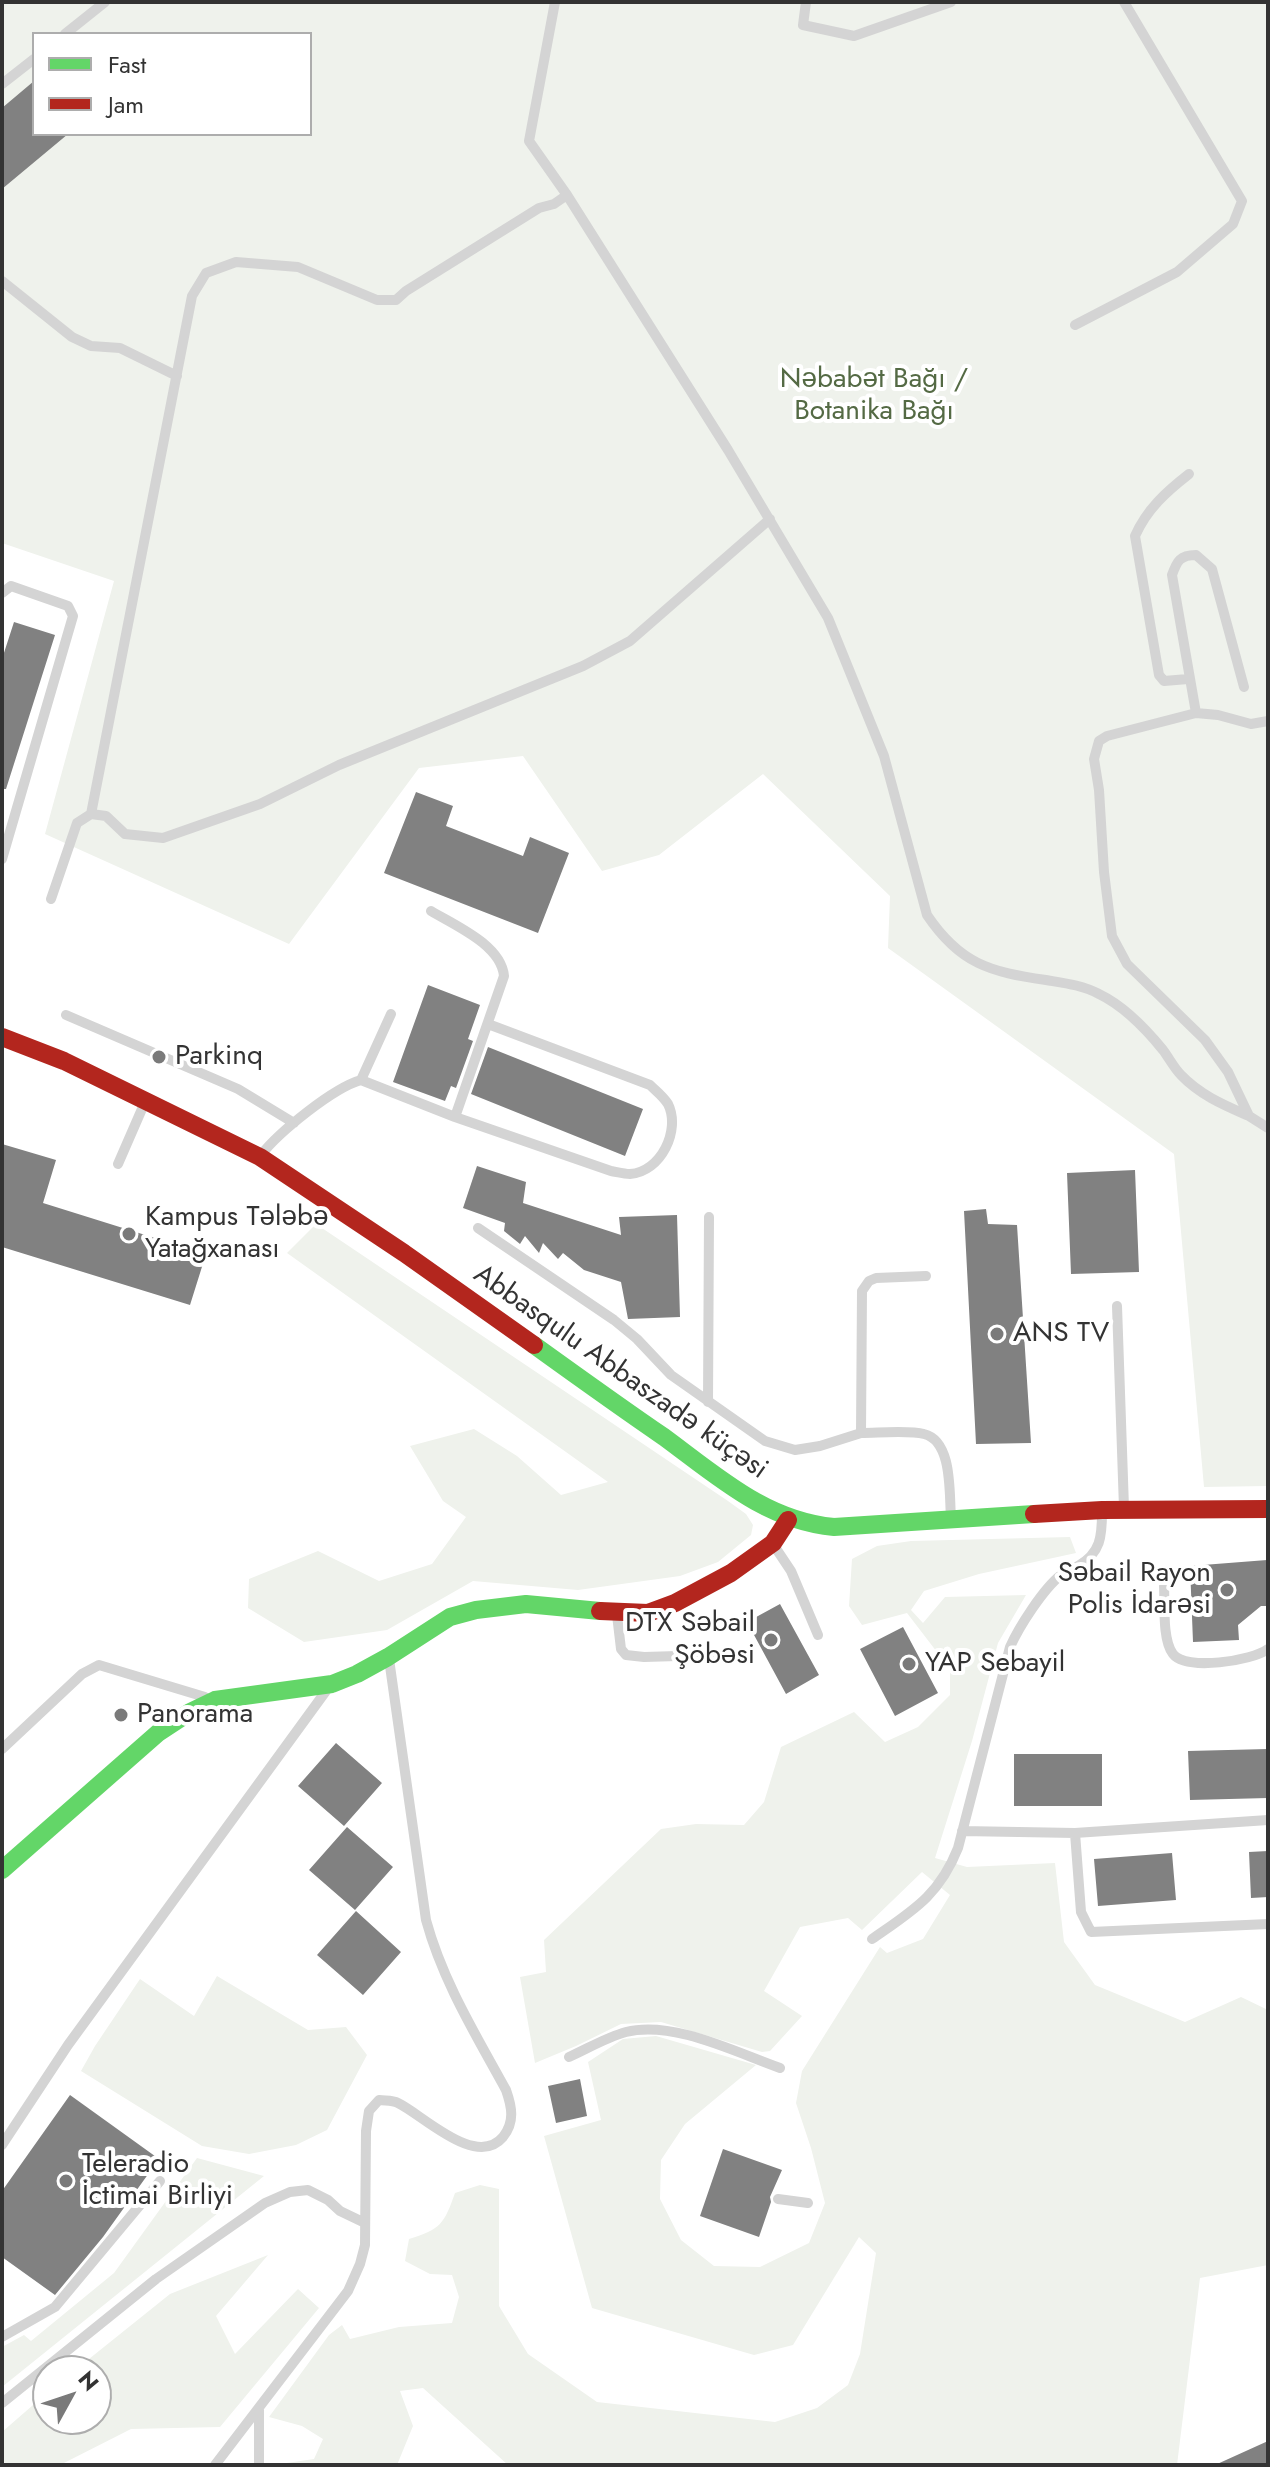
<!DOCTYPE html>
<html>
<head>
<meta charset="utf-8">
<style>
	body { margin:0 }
	#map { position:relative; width:1270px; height:2467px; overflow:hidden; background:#fff; font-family:Jost,sans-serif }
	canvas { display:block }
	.frame { position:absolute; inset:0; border:4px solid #333; pointer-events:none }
	.legend { position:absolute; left:32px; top:32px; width:280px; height:104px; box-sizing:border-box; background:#fff; border:2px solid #adadad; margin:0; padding:10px 14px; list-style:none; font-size:24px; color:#333 }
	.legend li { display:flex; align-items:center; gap:16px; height:40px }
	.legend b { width:40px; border:2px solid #adadad }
	.north { position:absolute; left:32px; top:2355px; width:80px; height:80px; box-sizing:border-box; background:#fff; border:2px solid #adadad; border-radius:50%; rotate:50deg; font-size:22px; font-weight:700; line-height:32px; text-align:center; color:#333 }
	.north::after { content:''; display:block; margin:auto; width:28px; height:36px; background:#7a7a7a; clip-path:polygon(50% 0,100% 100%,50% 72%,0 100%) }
</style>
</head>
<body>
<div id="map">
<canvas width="1270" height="2467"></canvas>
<div class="frame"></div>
<ul class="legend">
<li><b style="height:10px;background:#63d668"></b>Fast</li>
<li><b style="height:10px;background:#b3261e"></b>Jam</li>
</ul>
<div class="north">N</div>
</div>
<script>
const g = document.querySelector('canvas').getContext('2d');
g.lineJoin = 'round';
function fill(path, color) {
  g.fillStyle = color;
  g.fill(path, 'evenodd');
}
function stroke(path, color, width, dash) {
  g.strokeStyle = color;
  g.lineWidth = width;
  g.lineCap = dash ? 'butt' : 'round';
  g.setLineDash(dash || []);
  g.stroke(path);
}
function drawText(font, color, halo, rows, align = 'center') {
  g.font = font + ' Jost,sans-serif';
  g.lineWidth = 8;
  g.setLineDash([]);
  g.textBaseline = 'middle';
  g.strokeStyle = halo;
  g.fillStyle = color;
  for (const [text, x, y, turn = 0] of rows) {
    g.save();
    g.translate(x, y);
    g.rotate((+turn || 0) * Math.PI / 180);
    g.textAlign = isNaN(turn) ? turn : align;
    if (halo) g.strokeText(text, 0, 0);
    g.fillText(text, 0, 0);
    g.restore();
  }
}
const green = new Path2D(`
	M2,2H1268V1486L1204,1487L1174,1154L888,948L890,896L763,774L659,855L602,871L523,756L419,768L289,944L45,834L114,581L2,543ZM34,34H310V134H34Z
	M316,1224L728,1501L746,1514L753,1525L751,1535L718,1562L680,1576L578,1590L473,1581L387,1630L304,1642L248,1608L249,1579L318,1551L379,1581L432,1564L466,1517L443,1501L410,1446L474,1429L517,1456L561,1495L608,1482L287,1253Z
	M1070,1537L1076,1553L979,1574L924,1591L911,1610L923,1623L945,1597L1026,1595L998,1643L972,1741L935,1858L967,1867L1055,1863L1064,1942L1095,1985L1185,2022L1241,1997L1268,2010V2265L1200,2278L1177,2465H508L423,2388L400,2391L413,2426L397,2465H273L314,2459L323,2439L302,2426L269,2417L329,2335L342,2325L350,2339L399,2327L452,2323L459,2297L452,2275L430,2274L405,2261L409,2239C441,2229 444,2224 455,2193L480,2185L499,2189V2306L528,2354L597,2402L775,2422L817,2408L848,2385L860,2354L876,2253L859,2237L793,2345L754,2355L592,2308L544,2136L601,2120L588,2062L623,2039L656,2036L756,2065L685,2124L661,2160L660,2199L681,2240L714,2266L760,2267L809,2243L825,2203L811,2148L796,2103L802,2071L880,1947L887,1953L923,1939L950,1895L922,1872L862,1930L848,1918L800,1927L764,1991L802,2016L770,2051L762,2052L661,2022L621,2024L576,2046L535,2063L520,1977L546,1972L544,1940L661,1829L696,1824L744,1825L764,1802L781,1747L854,1712L885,1742L918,1727L950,1695V1669L907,1613L862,1625L849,1606L852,1559L877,1546L911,1541Z
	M217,1976L308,2030L346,2027L367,2055L327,2130L296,2145L249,2154L202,2146L81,2071L95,2046L140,1979L194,2016Z
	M197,2158L264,2176L2,2387V2347L24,2335L31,2341L114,2273Z
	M268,2255L216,2316L235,2354L298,2289L319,2308L220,2427L131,2429L60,2465H2V2432L48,2392V2419H96V2371H74L170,2294Z`);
const building = new Path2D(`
	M34,81V134H68L2,189V108Z
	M14,622L55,635L6,789H2V659Z
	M416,792L453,806L446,826L523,856L530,837L569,853L538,933L384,873Z
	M428,985L480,1005L468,1039L473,1041L456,1088L451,1086L445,1101L393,1082Z
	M488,1047L643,1109L625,1156L471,1094Z
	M2,1144L56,1160L43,1203L206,1254L190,1305L2,1247Z
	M477,1166L526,1182L523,1203L621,1235L619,1217L677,1215L680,1317L628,1319L621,1282L584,1270L563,1253L558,1259L543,1243L539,1253L525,1236L520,1244L504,1231L505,1223L463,1208Z
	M1135,1170L1139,1272L1071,1274L1067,1173Z
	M986,1209L988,1224L1017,1225L1031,1443L976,1444L964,1211Z
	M1267,1560L1268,1606H1261L1238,1625L1239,1640L1193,1642L1190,1566Z
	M780,1604L819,1675L786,1694L747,1622Z
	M903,1627L938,1693L895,1716L860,1649Z
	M336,1743L382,1783L344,1826L298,1786Z
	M1268,1749V1798L1190,1800L1188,1751Z
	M1014,1754H1102V1806H1014Z
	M347,1827L393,1867L355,1910L309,1870Z
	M1268,1851V1897L1251,1898L1249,1852Z
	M1172,1853L1176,1900L1098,1906L1094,1859Z
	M356,1911L401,1952L363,1995L317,1955Z
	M580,2079L587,2116L556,2123L548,2086Z
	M70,2095L159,2159L103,2237L55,2295L2,2257V2191Z
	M723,2149L782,2170L770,2197L771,2202L759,2237L700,2216Z
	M1268,2441V2465H1215Z`);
const lane = new Path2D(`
	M555,2L529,141L567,195L728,450L828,618L884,756L927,915C960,964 990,972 1046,980C1064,983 1082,985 1099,994C1124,1006 1146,1029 1163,1050C1169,1058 1174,1068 1181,1075C1200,1095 1224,1105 1249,1116
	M806,2L803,25L854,36L951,2
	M65,34L105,2
	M2,84L34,59
	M2,281L72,337L91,346L120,348L177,376
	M1075,325L1177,272L1233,224L1242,201L1124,2
	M2,593L11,586L68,606L73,616L2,859
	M1188,679L1164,681L1159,675L1135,536C1147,509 1166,492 1189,474
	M1196,713L1172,575C1177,561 1180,555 1196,555L1212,569L1244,687
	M1268,721L1251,724L1218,715L1196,713L1107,736L1099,741L1094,759L1099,790L1104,872L1112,936L1127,964L1205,1040L1228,1072L1249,1116L1268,1128
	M91,814L192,296L206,273L236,262L298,267L377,300H396L406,291L539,208L554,204L567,195
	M51,899L77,823L91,814L106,816L125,834L163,838L260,804L339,765L583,666L630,641L770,519
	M431,911C456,926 501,945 504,976L455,1117
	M66,1015L238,1089L294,1123
	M361,1080L391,1014
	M261,1155C279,1132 333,1088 361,1080L455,1117L611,1171C617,1172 624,1174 630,1174C661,1172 681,1130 668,1104C663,1096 656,1091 650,1085L488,1024
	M118,1164L145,1102
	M478,1228L614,1320L637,1339L671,1375L765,1441L795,1450L820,1446L861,1433
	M926,1276L876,1278L869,1281L862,1291L861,1433C878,1433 909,1430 924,1434C953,1441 949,1494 951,1517
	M1117,1306L1124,1508
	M708,1402L709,1217
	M773,1544L791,1571L818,1635
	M1164,1586C1165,1603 1162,1640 1173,1654C1186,1671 1252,1661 1268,1649
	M617,1615L621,1649L626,1655L644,1657L712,1655
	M2,1749L82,1674L99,1665L205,1697
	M962,1831L1075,1833L1268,1820
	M1075,1833L1081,1912L1091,1932L1268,1924
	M872,1939C912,1911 939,1896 958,1848L1010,1647C1019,1627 1043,1589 1061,1575C1066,1572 1073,1569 1078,1566C1101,1553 1102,1536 1102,1512
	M569,2057C587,2049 607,2037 626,2032C672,2020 735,2052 780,2068
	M2,2145L68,2045L326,1691
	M778,2199L808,2203
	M2,2337L55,2307L160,2181
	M2,2403L156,2279L265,2203L290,2192L308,2190L328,2200L340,2211L365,2223
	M259,2410V2465
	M215,2465L348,2291L360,2264L365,2245L366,2131L369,2111L379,2100C386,2101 392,2100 398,2103C423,2115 476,2169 503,2137C515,2122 512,2107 506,2090C476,2035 443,1982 426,1920L389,1659`);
const fast = new Path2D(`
	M534,1345C577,1376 620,1407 664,1437C717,1476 766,1521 834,1527L1034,1514
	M2,1870L158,1733L190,1712L215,1700L332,1684L357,1674L388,1657L450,1617L476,1610L526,1604L600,1611`);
const jam = new Path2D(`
	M2,1037L64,1061L260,1157L404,1253L534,1345
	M1034,1514L1102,1510L1268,1509
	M600,1611L648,1613L675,1603L731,1573L773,1543L788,1520`);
const markers = [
	[159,1057,8,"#7a7a7a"],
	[129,1234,8,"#7a7a7a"],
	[997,1334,8,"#7a7a7a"],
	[1227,1590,8,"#7a7a7a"],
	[771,1640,8,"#7a7a7a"],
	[909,1664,8,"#7a7a7a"],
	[121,1715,8,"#7a7a7a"],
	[66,2181,8,"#7a7a7a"]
];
const parkNames = [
	["Nəbabət Bağı /",874,380],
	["Botanika Bağı",874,412]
];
const poiNames = [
	["Parkinq",175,1057],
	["Kampus Tələbə",145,1218],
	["Yatağxanası",145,1250],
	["ANS TV",1013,1334],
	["Səbail Rayon",1211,1574,"right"],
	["Polis İdarəsi",1211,1606,"right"],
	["DTX Səbail",755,1624,"right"],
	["Şöbəsi",755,1656,"right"],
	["YAP Sebayil",925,1664],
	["Panorama",137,1715],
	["Teleradio",82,2165],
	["İctimai Birliyi",82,2197]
];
const streetNames = [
	["Abbasqulu Abbaszadə küçəsi",620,1373,35]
];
fill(green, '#eff2ec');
fill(building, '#818181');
stroke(lane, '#d4d4d4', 10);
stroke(fast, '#63d668', 18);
stroke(jam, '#b3261e', 18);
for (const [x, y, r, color] of markers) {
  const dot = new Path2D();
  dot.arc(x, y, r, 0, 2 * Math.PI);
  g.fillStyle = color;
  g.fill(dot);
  stroke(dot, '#fff', 3);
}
drawText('28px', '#546a44', '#fff', parkNames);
drawText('28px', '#333', '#fff', poiNames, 'left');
drawText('28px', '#333', '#fff', streetNames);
</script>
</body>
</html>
